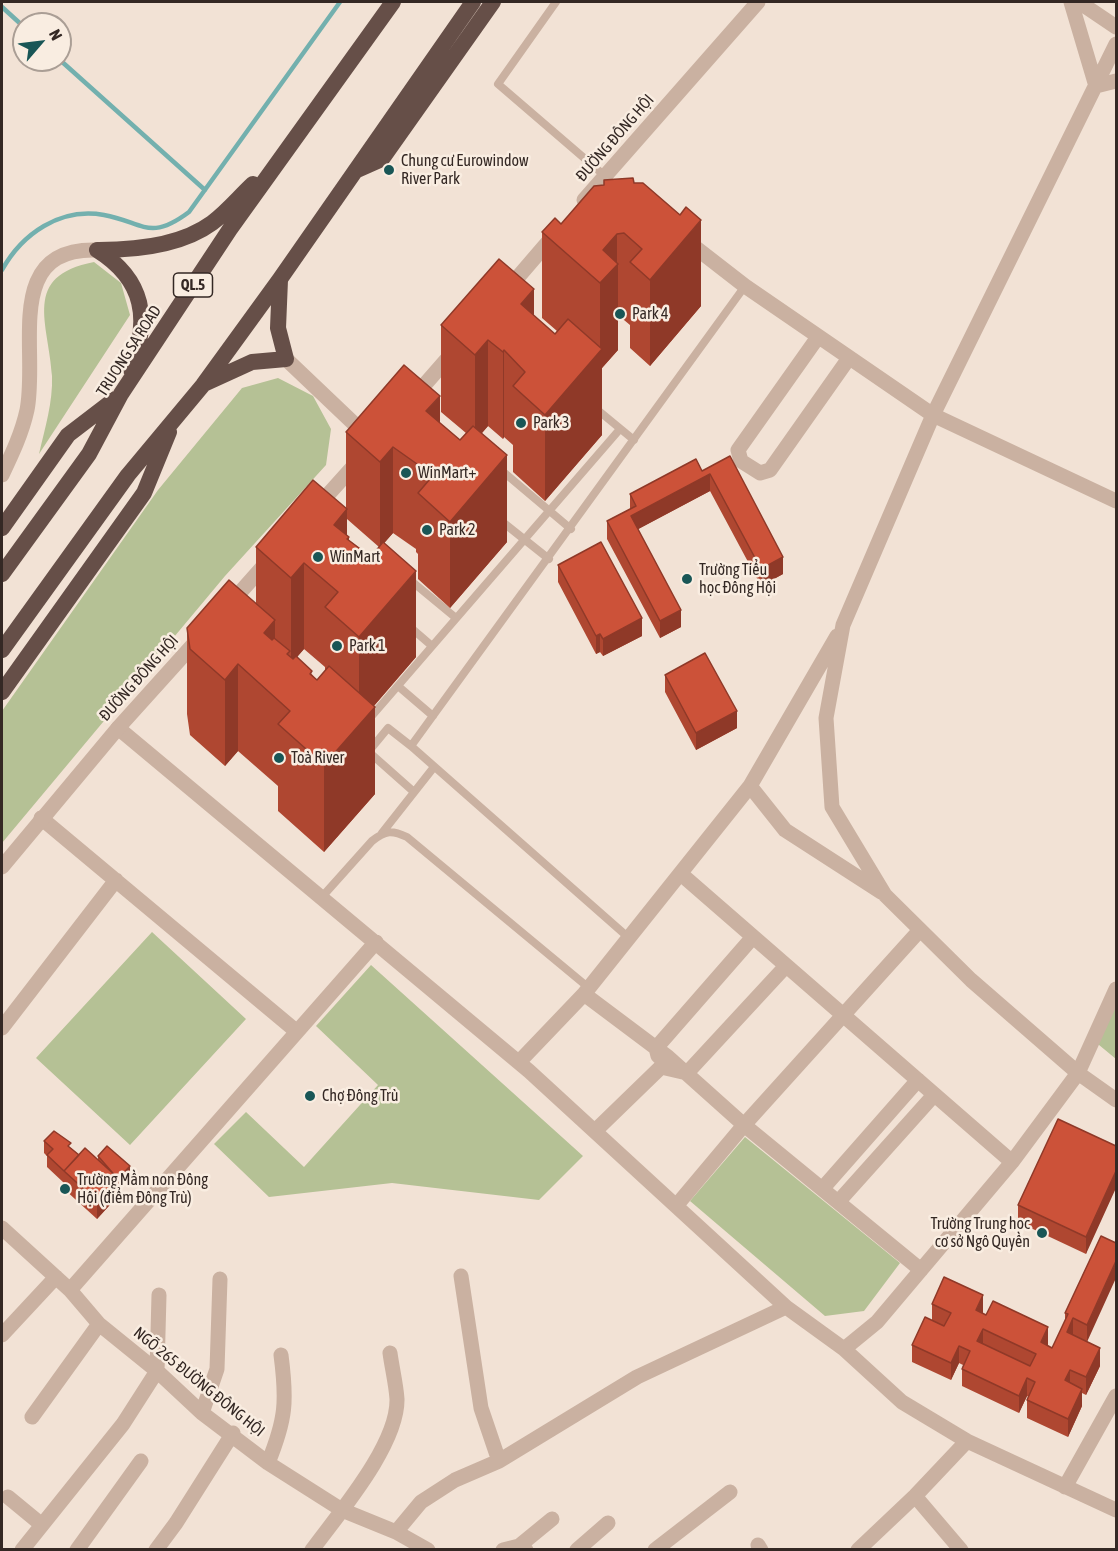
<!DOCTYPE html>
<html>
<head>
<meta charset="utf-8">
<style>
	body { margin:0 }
	#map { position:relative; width:1118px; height:1551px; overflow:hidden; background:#f2e2d5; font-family:"Asap Condensed",sans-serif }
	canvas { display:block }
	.frame { position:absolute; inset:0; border:3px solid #342824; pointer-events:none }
	.north { position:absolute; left:12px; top:12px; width:60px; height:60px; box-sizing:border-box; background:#f9ede1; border:2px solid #aa9e95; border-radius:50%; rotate:62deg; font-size:16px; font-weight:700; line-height:24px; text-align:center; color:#342824 }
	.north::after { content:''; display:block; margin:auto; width:21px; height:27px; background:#195656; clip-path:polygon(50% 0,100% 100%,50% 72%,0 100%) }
</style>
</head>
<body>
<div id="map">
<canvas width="1118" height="1551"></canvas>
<div class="frame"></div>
<div class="north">N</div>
</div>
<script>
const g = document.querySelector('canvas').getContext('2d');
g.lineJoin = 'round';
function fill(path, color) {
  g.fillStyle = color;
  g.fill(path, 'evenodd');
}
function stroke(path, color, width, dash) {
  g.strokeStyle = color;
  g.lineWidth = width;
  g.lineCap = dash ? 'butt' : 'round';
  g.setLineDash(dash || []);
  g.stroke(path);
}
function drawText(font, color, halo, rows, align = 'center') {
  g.font = font + ' "Asap Condensed",sans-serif';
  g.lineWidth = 5;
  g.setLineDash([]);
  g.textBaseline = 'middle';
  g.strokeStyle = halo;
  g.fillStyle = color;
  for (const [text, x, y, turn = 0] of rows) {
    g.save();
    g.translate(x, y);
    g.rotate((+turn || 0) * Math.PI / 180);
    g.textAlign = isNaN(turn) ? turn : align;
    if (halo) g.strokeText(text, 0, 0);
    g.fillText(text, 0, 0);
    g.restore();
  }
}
const green = new Path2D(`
	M94,262L121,283L130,315L39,454C45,428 53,402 52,376C49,323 21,276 94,262Z
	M278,378L313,396L331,429L326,465L225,576L2,843V711L158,490L242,388Z
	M152,932L246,1019L130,1145L36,1058Z
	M371,965L583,1156L539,1200L392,1183L269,1197L214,1144L246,1112L304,1167L378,1085L316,1026Z
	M1116,989V1059L1093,1040Z
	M745,1137L900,1263L864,1311L825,1316L690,1201Z`);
const stream = new Path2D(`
	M2,7L24,27
	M60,60L205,190
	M2,270C22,234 60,207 104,215C143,222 149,242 189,212L340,2`);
const service = new Path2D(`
	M556,2L498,84L605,176
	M594,407L634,440
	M501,470L571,529
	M500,520L549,559
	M410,580L456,618
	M410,627L432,646
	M398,686L433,716
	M370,718L620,429
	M369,751L388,728L411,746
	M370,753L414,792
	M382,833L434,767
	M321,898L372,841C386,830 392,830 407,837L589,988
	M629,938L411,746L745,286`);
const minor = new Path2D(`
	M1071,2L1096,86L1116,81
	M1079,2L1116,27
	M1116,44L933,415L843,625L826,718L832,807L885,895L971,980L1078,1073L1116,1100
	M687,241L745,286L933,415L1116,501
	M818,337L738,450L741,461L760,473L770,470L849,358
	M837,636L750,786L785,830L881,892
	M118,728L529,1071L786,1307L844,1349L902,1402L967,1441L1116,1510
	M41,818L296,1031
	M681,874L1012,1162
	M584,994L668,1057L744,1125L921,1270
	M2,1028L116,880
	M658,1056L656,1048L753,937
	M519,1062L584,994L750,786
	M661,1067L687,1073L786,966
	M595,1131L661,1067
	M823,1188L918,1080
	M839,1201L934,1095
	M676,1206L744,1125L920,930
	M2,1228L70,1290L99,1324L157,1371L202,1413L268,1463L342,1510L396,1532L428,1550
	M461,1276L481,1408L499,1461
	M70,1290L376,942
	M2,1335L56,1277
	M844,1349L877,1322L1012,1162L1078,1073L1116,989
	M202,1413L217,1369L220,1279
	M32,1417L99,1324
	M268,1463C286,1419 287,1401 281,1355
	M1065,1487L1116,1396
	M915,1496L961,1550
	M8,1497L42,1525
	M396,1532L421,1502L455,1480L499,1461L637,1377L786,1307
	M758,1545L761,1550
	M519,1546L552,1519
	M22,1550L123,1424L157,1371L159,1295
	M77,1550L141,1461
	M156,1550L176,1523L233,1433
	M312,1550C339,1513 398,1445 397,1399C396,1384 392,1368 390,1353
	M503,1550L519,1546L526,1550
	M577,1550L608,1523
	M655,1550L730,1492
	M858,1550L915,1496L967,1441`);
const tertiary = new Path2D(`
	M584,200L758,2
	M506,291L555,234
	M286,359L368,437
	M413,398L455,350
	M2,475C12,454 22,433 27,410C39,350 2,247 97,250
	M316,508L360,459
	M228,606L268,561
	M2,867L118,728L200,637`);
const trunk = new Path2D(`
	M355,171L382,159L493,2
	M97,250C145,280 150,320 131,370
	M99,250C135,250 182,245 212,223C227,212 240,196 253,184
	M206,383L252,362L286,359L278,328L280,280
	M2,528L68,435L115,399
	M2,574L89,454L121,394L230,229L393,2
	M2,650L128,475L203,385L280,279L473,2
	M2,692L144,493L169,432`);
const wall = new Path2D(`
	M634,183L701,306L650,366L630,348V325L624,320H618V350L602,368V435L545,501L513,472V445L504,437L503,439L488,426L482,433L507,542L450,608L418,579V554L416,552V549L393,533L384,543L416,657L374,706L375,794L324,852L278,811V786L238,751L225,766L190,735L187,714V628L256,603V547L346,509V432L440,423L460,440L466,433L441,412V325L534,316L555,334L557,331L542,318V232L561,224ZM347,519L379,547L371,557L349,540L347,536ZM304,649L325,667V672L317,680L297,657Z
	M730,456L783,574L761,586L710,491L638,529L681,627L660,638L607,539V521L630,509V494L702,471Z
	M558,565L642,636L603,656L600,652L596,654L558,582Z
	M665,675L737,728L696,750L665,692Z
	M44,1141L71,1148L79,1155L98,1160V1156L130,1178L118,1191V1196L97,1219L64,1189V1183L47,1167V1156L44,1153Z
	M1116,1146L1086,1254L1018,1222V1205Z
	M1101,1236L1087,1342L1100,1366L1086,1395L1082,1393V1406L1068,1437L1027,1418V1400L1029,1397L1027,1396L1019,1413L962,1386V1369L963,1365L959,1363L951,1380L912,1362V1345L932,1320V1304L982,1313L1048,1344V1346L1052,1348L1065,1321V1313Z`);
const shadedWall = new Path2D(`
	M701,220V306L650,366V280Z
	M617,234V265L618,264V350L602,368V435L545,501V415L600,351V283L603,250Z
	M534,289V376L525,372L521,304Z
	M488,340V426L475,441V355Z
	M504,350V437L503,439V352Z
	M440,396V483L430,479L426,411Z
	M393,447V533L380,548V462Z
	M507,455V542L450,608V522Z
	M710,474V491L631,533V516Z
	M347,509V539L349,537V623L334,525Z
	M783,557V574L761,586V569Z
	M304,563V649L291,664V578Z
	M416,571V657L359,723V637Z
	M681,610V627L660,638V621Z
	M642,618V636L603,656V639Z
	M275,620V697L264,633Z
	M600,634V652L596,654V636Z
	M238,664V751L225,766V680Z
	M375,707V794L324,852V765Z
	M737,711V728L696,750V733Z
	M130,1166V1178L118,1191V1179Z
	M1116,1171V1188L1086,1254V1237Z
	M118,1178V1196L97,1219V1201Z
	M1116,1261V1278L1087,1342V1325Z
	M983,1295V1313L976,1328V1310Z
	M1073,1318V1336L1067,1332Z
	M1048,1327V1344L1041,1360V1342Z
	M983,1329V1347L977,1341Z
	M959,1346V1363L951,1380V1363Z
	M1100,1348V1366L1086,1395V1377Z
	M1070,1370V1387L1065,1380Z
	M1027,1378V1396L1019,1413V1396Z
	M1082,1389V1406L1068,1437V1419Z`);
const building = new Path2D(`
	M633,178L634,183H643L680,215L686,207L701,220L650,280L630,262L642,249L624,233L617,234L603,250L618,264L600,283L542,232L555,218L561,224L594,186L604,185V180Z
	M499,259L534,289L521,304L555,334L568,319L602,349L545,415L513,386L525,372L504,350L503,352L488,340L475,355L441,325Z
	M404,365L440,396L426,411L460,440L473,426L507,455L450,522L418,493L430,479L416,466L417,464L393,447L380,462L346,432Z
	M730,456L783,557L761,569L710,474L631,516L681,610L660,621L607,521L636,506L630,494L696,459L702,471Z
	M313,480L347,509L334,525L349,537L347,539L371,557L383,542L416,571L359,637L325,607L338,592L304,563L291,578L256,547Z
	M601,542L642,618L603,639L600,634L596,636L558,565Z
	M229,580L275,620L264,633L272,640L274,638L290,651L287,654L293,659L296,656L312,671L310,674L317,680L329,666L375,707L324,765L278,724L290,711L238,664L225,680L190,649L187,628Z
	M705,653L737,711L696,733L665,675Z
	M1058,1119L1116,1146V1171L1086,1237L1018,1205Z
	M54,1131L71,1143L68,1146L79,1155L64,1171L47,1155L53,1149L44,1141Z
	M107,1146L130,1166L118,1179L98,1156Z
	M85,1148L118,1178L97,1201L64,1171Z
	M1101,1236L1116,1243V1261L1087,1325L1073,1318L1067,1332L1100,1348L1086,1377L1070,1370L1065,1380L1082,1389L1068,1419L1027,1400L1035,1382L1027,1378L1019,1396L962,1369L970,1351L959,1346L951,1363L912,1345L925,1317L944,1326L951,1313L932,1304L944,1277L983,1295L976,1310L986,1315L993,1301L1048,1327L1041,1342L1052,1348L1068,1314L1065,1313ZM983,1329L1036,1354L1030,1366L977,1341Z`);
const markers = [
	[389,170,6,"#195656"],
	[620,314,6,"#195656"],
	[521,423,6,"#195656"],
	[406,473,6,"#195656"],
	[427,530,6,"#195656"],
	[318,557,6,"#195656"],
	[687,579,6,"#195656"],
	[337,646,6,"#195656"],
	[279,758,6,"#195656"],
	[310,1096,6,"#195656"],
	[65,1189,6,"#195656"],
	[1042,1233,6,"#195656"]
];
const shields = [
	[193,285,39]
];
const shieldNames = [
	["QL.5",193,285]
];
const streetNames = [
	["ĐƯỜNG ĐÔNG HỘI",615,138,-49],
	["TRUONG SA ROAD",129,351,-57],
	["ĐƯỜNG ĐÔNG HỘI",139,678,-48],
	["NGÕ 265 ĐƯỜNG ĐÔNG HỘI",199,1382,39]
];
const poiNames = [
	["Chung cư Eurowindow",401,161],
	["River Park",401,179],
	["Park 4",632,314],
	["Park 3",533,423],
	["WinMart+",418,473],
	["Park 2",439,530],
	["WinMart",330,557],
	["Trường Tiểu",699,570],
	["học Đông Hội",699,588],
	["Park 1",349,646],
	["Toà River",291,758],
	["Chợ Đông Trù",322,1096],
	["Trường Mầm non Đông",77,1180],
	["Hội (điểm Đông Trù)",77,1198],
	["Trường Trung học",1030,1224,"right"],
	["cơ sở Ngô Quyền",1030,1242,"right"]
];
fill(green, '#b5c195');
stroke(stream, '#73b0ae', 4.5);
stroke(service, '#cab1a1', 8);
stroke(minor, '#cab1a1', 15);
stroke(tertiary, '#cab1a1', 15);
stroke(trunk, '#664f48', 16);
fill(wall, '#af4731');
fill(shadedWall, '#8f3928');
fill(building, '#cc5239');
stroke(building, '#8f3928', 1.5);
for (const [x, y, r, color] of markers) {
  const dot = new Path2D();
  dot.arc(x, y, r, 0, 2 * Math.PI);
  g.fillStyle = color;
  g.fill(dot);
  stroke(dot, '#f9ede1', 2);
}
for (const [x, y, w] of shields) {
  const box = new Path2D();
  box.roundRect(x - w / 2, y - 12, w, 24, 4.5);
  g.fillStyle = '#f9ede1';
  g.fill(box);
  stroke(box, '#342824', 1.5);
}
drawText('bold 15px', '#342824', null, shieldNames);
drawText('16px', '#342824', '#f9ede1', streetNames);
drawText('16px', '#342824', '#f9ede1', poiNames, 'left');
</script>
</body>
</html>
